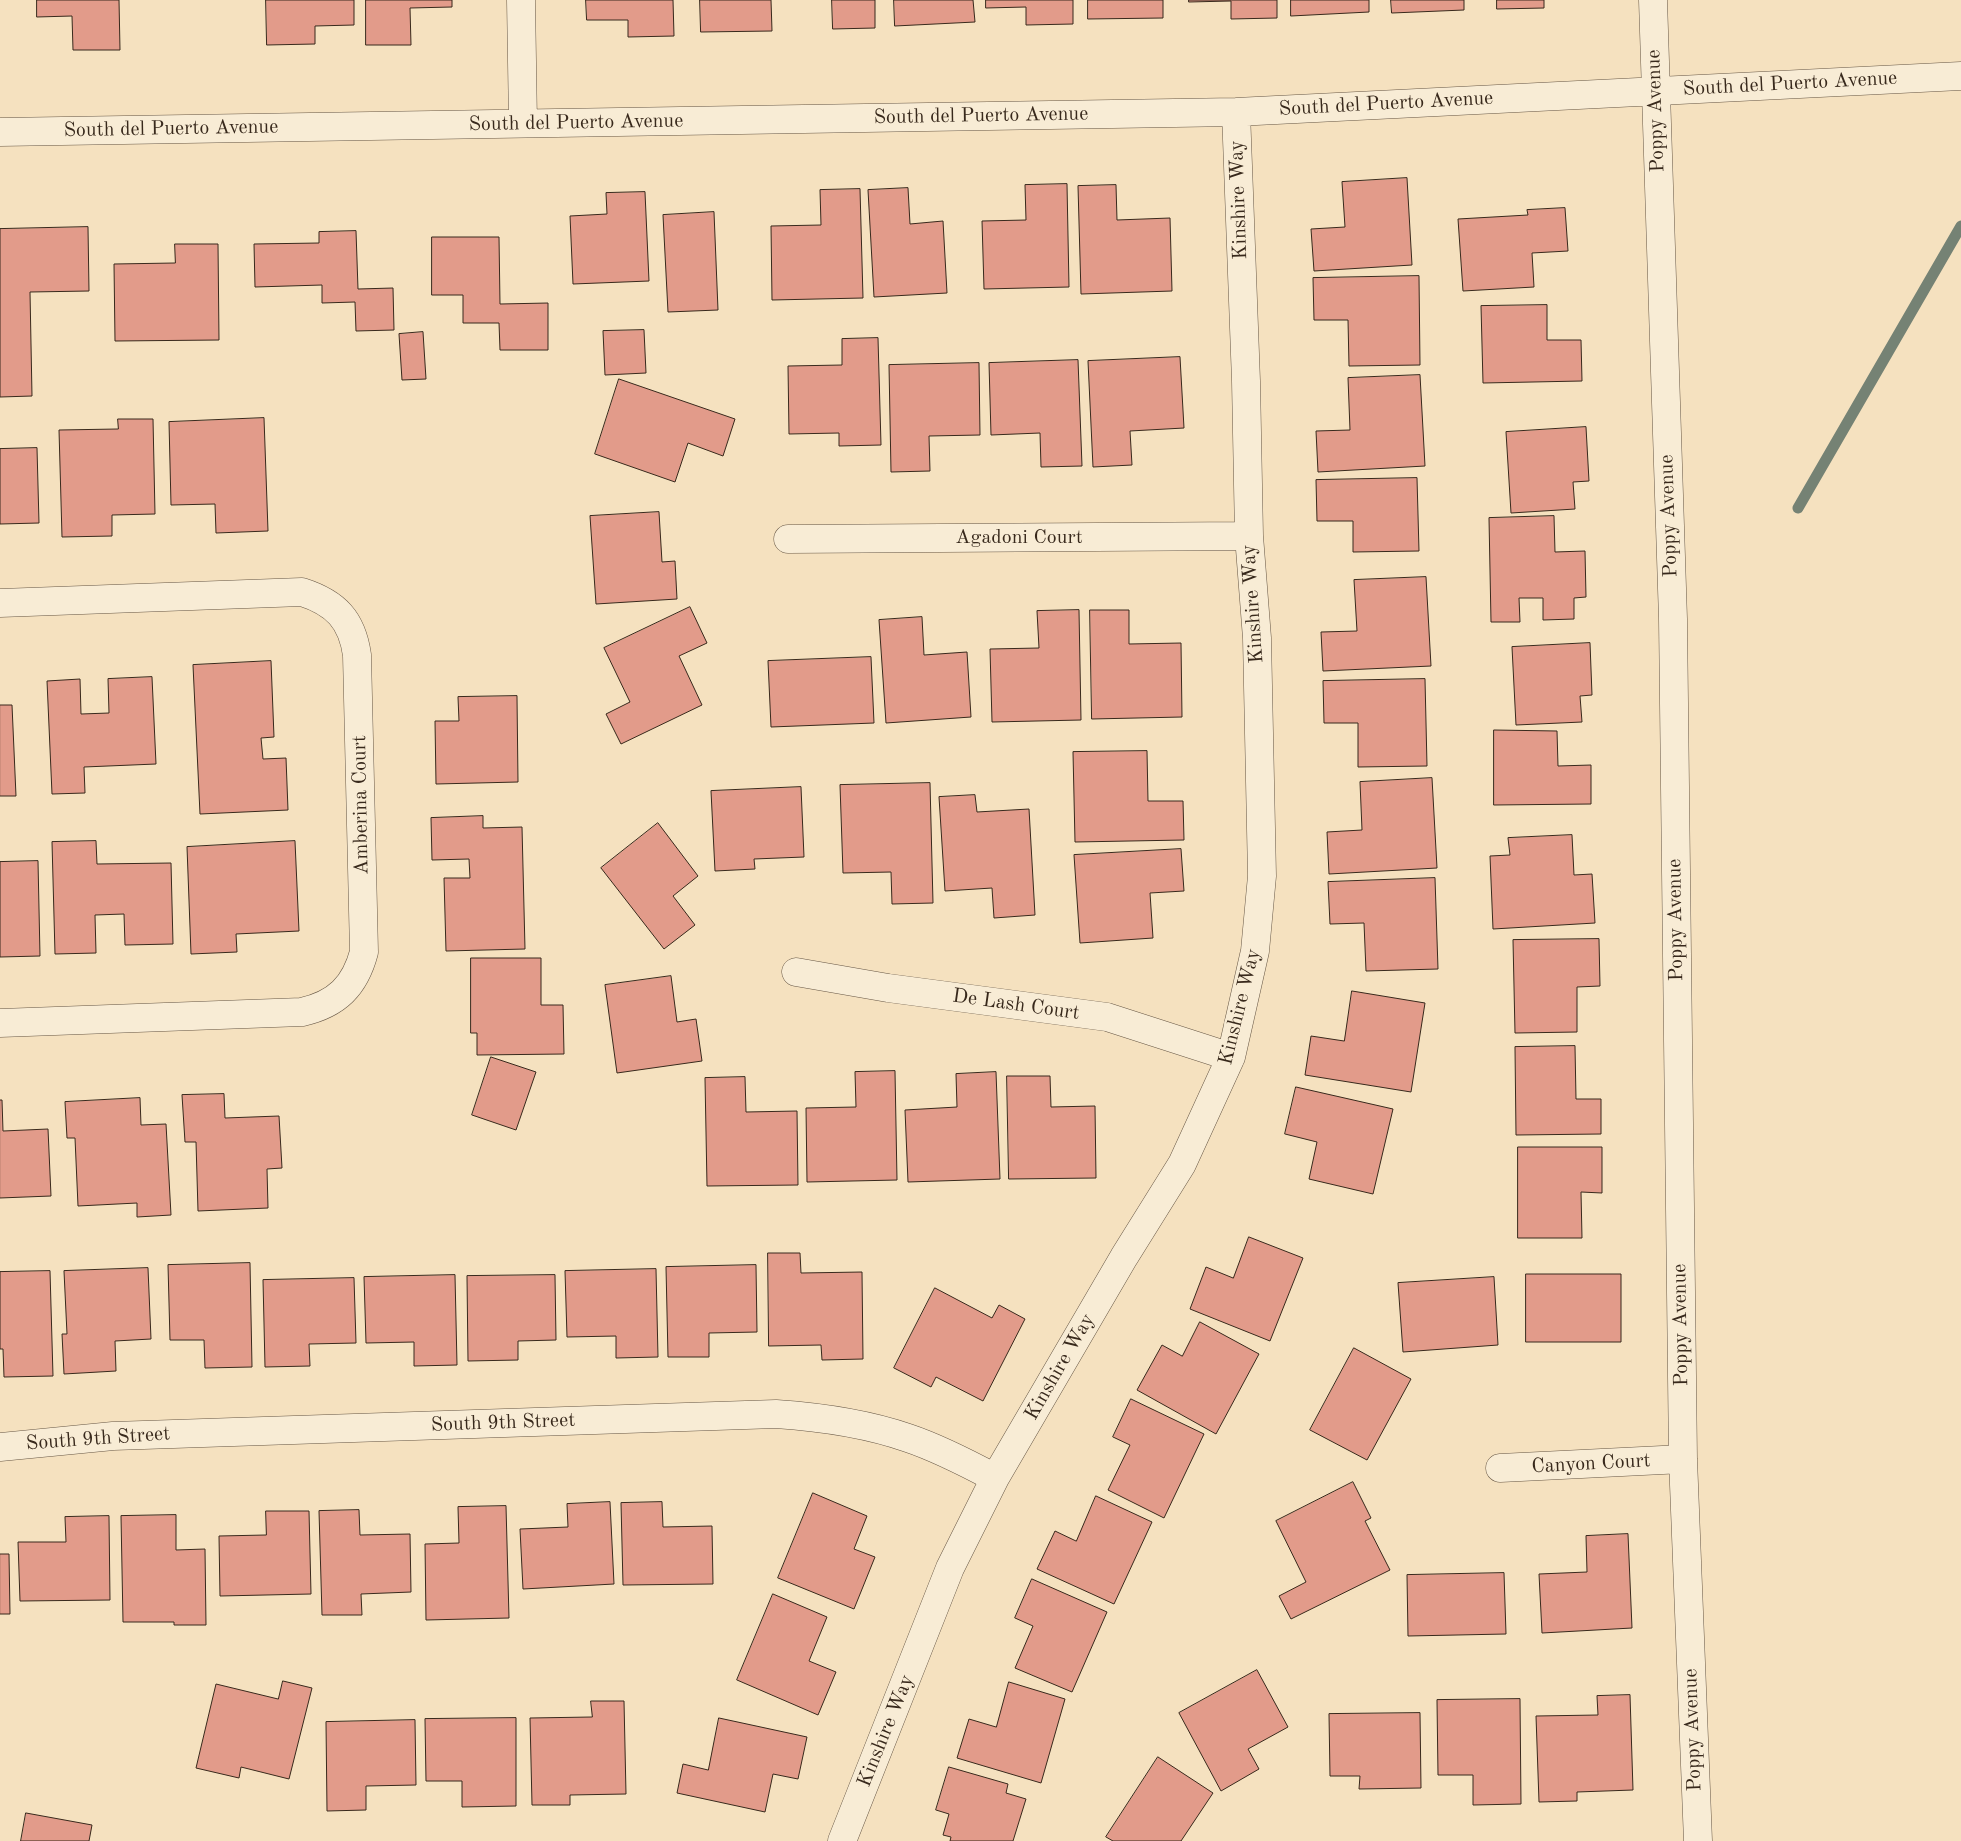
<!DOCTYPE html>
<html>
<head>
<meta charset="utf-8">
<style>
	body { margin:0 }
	canvas { display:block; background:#f5e1bf }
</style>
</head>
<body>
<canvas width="1961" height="1841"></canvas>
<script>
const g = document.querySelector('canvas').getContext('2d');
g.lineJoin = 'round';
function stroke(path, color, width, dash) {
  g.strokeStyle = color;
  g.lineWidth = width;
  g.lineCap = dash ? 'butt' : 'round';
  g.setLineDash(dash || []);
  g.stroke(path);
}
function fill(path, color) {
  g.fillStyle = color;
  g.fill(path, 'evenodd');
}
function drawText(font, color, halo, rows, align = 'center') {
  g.font = font + ' "Old Standard TT",serif';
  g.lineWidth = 4.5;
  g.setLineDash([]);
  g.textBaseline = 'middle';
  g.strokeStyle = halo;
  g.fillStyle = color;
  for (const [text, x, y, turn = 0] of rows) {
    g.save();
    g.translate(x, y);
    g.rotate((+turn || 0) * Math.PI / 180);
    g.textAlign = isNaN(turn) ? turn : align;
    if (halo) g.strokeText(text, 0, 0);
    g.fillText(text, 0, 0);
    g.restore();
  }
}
const stream = new Path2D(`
	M1798,508L1961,226`);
const building = new Path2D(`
	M37,0H119L120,50H73L72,16L37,17Z
	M266,0H354V25L315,26V44L267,45Z
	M366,0H452V7L410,8L411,45H366Z
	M586,0H673L674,36L628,37V20H587Z
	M700,0H771L772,31L701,32Z
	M832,0H875V28L833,29Z
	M894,0H973L975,22L895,26Z
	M986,0H1073V24L1026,25V7L986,8Z
	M1088,0H1163V18L1088,19Z
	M1189,0H1277V18L1231,19V1L1189,2Z
	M1291,0H1369V12L1291,16Z
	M1391,0H1464V10L1392,13Z
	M1497,0H1544V8L1497,9Z
	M1407,178L1412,265L1314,271L1311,229L1345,227L1342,182Z
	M1067,184L1069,287L984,289L982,221L1026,220L1025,185Z
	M1116,185L1117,220L1170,218L1172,291L1081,294L1078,186Z
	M908,188L910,224L943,221L947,293L874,297L868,190Z
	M860,189L863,298L772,300L771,226L821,225L820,190Z
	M645,192L649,281L573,284L570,216L607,214L606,193Z
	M1565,208L1568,251L1532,253L1534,287L1463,291L1458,219L1528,215L1527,210Z
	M714,212L718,310L668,312L663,215Z
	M88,227L89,291L30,292L32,396L0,397V229Z
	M356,231L358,289L393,288L394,330L356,331L355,302L322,303V285L255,287L254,244L319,243V232Z
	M432,237H499L500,304L548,303V350H500L499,323H463V295H432Z
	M175,244H218L219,340L115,341L114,264L175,263Z
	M1419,276L1420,365L1349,366L1348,320H1314L1313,278Z
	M1547,305V340H1581L1582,381L1483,383L1481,306Z
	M644,330L646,373L605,375L603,331Z
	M423,332L426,379L402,380L399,334Z
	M878,338L881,445L839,446V433L789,434L788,366L842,365V339Z
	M1180,357L1184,428L1130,431L1132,465L1093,467L1088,361Z
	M1078,360L1082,466L1041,467L1040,433L991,435L989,363Z
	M979,363L980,435L929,436L930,471L891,472L889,365Z
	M1420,375L1425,466L1318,472L1316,431L1350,430L1348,378Z
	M619,379L735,419L723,456L688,443L675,482L595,454Z
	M264,418L268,531L216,533L215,504L171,505L169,422Z
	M118,419H153L155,514L112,515V536L62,537L59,430L118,429Z
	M1586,427L1589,481L1573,482L1575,509L1511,513L1506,432Z
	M37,448L39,523L0,524V449Z
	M1417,478L1419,551L1353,552V521H1317L1316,480Z
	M659,512L662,562L675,561L677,599L596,604L590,516Z
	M1554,516L1555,552L1585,551L1586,597L1574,598V619L1543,620V598H1519L1520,622H1491L1489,518Z
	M1426,577L1431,666L1323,671L1321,632L1357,631L1354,580Z
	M690,607L707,643L679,656L702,705L621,744L606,714L630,702L604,648Z
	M1079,610L1081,720L992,722L990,649L1039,648L1037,611Z
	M1090,610H1129V644L1181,643L1182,717L1092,719Z
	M922,617L924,655L967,652L971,717L886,723L879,620Z
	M1590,643L1592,695L1580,696L1582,722L1516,725L1512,647Z
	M871,657L874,723L771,727L768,661Z
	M271,661L274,737L261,738L263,759L286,758L288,810L200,814L193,665Z
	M152,677L156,764L84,767L85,793L52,794L47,681L80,679L81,714L109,713L108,679Z
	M1425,679L1427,766L1358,767V723H1324L1323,681Z
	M517,696L518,782L436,784L435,721H459L458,697Z
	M0,705H12L16,796H0Z
	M1494,730L1557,731L1558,766L1591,765V804L1494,805Z
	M1147,751L1148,801H1183L1184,840L1075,842L1073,752Z
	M1432,778L1437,868L1329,874L1327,832L1362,830L1360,782Z
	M930,783L933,903L892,904L891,872L843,873L840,785Z
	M801,787L804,857L754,859L755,869L715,871L711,791Z
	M975,795L977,812L1029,809L1035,915L994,918L992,888L945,891L939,797Z
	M483,816V828L522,827L525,949L446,951L444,878H470L469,859L432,860L431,818Z
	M658,823L698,876L673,896L695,925L664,949L601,868Z
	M1572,835L1574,875L1592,874L1595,923L1493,929L1490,856L1510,855L1508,838Z
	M96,841L97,864L171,863L173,944L125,945L124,914L95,915L96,953L55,954L52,842Z
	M295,841L299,931L236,934L237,952L191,954L187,847Z
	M1181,849L1184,891L1150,893L1153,938L1080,943L1074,855Z
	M38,861L40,956L0,957V862Z
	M1435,878L1438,969L1366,971L1364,923L1330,924L1328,882Z
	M1599,939L1600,986L1577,987V1032L1515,1033L1513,940Z
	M471,958H541V1005H563L564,1054L477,1055V1033H471Z
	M671,976L677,1022L696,1019L702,1061L617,1073L605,985Z
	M1352,991L1425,1003L1411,1092L1305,1075L1311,1036L1344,1041Z
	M1575,1046L1576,1099H1601V1134L1516,1135L1515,1047Z
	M491,1057L536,1072L516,1130L472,1115Z
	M895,1071L897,1180L807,1182L806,1108L856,1107L855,1072Z
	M996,1072L1000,1179L908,1182L905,1110L957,1107L956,1074Z
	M1007,1076H1050L1051,1107L1095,1106L1096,1178L1009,1179Z
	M745,1077L746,1112L797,1111L798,1185L707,1186L705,1078Z
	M1296,1087L1393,1109L1373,1194L1309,1179L1317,1142L1285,1134Z
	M224,1094L225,1118L279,1116L282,1168L267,1169L268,1208L198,1211L196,1142H185L182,1095Z
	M140,1098L141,1125L166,1124L171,1215L137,1217V1203L78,1206L75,1138H67L65,1102Z
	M0,1100H2L3,1131L48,1129L51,1196L0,1198Z
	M1518,1147H1602V1193L1581,1192L1582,1238H1518Z
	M1249,1237L1303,1258L1270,1341L1190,1309L1206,1267L1233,1278Z
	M768,1253H800L801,1273L862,1272L863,1359L822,1360L821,1345L769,1346Z
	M250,1263L252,1367L205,1368L204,1340H170L168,1265Z
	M756,1265L757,1332L709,1333V1357H668L666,1267Z
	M148,1268L151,1339L115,1341L116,1371L64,1374L62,1334H67L64,1271Z
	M656,1269L658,1357L616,1358V1336L567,1337L565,1271Z
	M50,1271L53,1376L4,1377L3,1349H0V1272Z
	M1526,1274H1621V1342H1526Z
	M455,1275L457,1365L414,1366V1342L366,1343L364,1277Z
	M555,1275L556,1340L518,1341V1360L468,1361L467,1276Z
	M1494,1277L1498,1345L1403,1352L1398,1283Z
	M354,1278L356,1343L309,1344L310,1366L265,1367L263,1280Z
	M935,1288L992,1318L999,1305L1025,1319L983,1401L936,1377L931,1387L894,1368Z
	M1200,1322L1259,1354L1216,1434L1137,1390L1162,1345L1182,1356Z
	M1354,1348L1411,1379L1367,1460L1310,1430Z
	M1131,1399L1204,1434L1164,1518L1108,1490L1130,1445L1113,1437Z
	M1353,1482L1371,1518L1365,1521L1390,1570L1291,1619L1279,1596L1306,1582L1276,1521Z
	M813,1493L867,1516L854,1549L875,1557L854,1609L778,1578Z
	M1096,1496L1152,1522L1114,1604L1037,1569L1055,1531L1076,1541Z
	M610,1502L614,1584L523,1589L520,1529L568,1527L567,1504Z
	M662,1502L663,1527L712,1526L713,1584L623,1585L621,1503Z
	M506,1506L509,1618L426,1620L425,1544L459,1543L458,1507Z
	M359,1510L360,1535L410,1534L411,1592L361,1594L362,1615H322L319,1511Z
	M266,1511H309L311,1594L220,1596L219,1536L266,1535Z
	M176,1515V1550L205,1549L206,1625H174V1622H123L121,1516Z
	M109,1516L110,1600L20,1601L18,1542H66L65,1517Z
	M1628,1534L1632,1628L1542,1633L1539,1574L1587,1572L1586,1536Z
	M0,1554H9L10,1614H0Z
	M1504,1573L1506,1634L1408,1636L1407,1575Z
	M1032,1579L1107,1612L1072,1692L1015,1668L1033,1626L1015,1618Z
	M773,1594L827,1617L809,1661L836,1672L818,1715L737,1680Z
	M1257,1670L1288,1727L1248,1749L1259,1769L1221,1791L1179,1713Z
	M283,1681L312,1688L289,1779L241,1767L239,1778L196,1768L216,1684L278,1699Z
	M1009,1682L1065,1699L1041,1783L957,1758L969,1719L996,1727Z
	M1630,1695L1633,1790L1577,1792V1801L1539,1802L1536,1716L1598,1715L1597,1696Z
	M1520,1699L1521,1804L1473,1805V1775H1438L1437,1700Z
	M591,1701H624L626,1794L570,1795V1805H532L530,1718L592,1717Z
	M1420,1713L1421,1788L1359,1789L1360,1776H1330L1329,1714Z
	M516,1718V1806L462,1807V1781H426L425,1719Z
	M719,1718L807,1737L798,1779L773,1774L765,1812L677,1793L683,1764L708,1770Z
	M415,1720L416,1785L366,1786V1810L327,1811L326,1722Z
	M1158,1757L1213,1793L1181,1841H1113L1106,1837Z
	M949,1767L1008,1784L1006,1793L1026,1799L1013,1841H950L951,1837L943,1835L949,1814L936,1810Z
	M26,1813L92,1825L89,1841H21Z`);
const minor = new Path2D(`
	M521,0L523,123
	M1653,0L1673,619L1683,1459L1698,1841
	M0,132L1236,112L1961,76
	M788,539L1249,536
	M0,603L302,592C336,603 352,620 357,655L364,952C355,986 337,1004 302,1012L0,1023
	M796,972L888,988L1107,1017L1231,1057
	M0,1447L113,1436L776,1414C820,1417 865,1423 908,1438C938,1448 967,1463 995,1478
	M1500,1468L1683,1459
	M842,1841L950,1568L995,1478L1124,1257L1182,1164L1231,1057L1255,951L1262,876L1257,638L1249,536L1246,381L1236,112`);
const streetNames = [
	["South del Puerto Avenue",1790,84,-3],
	["South del Puerto Avenue",1386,104,-3],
	["Poppy Avenue",1656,111,-92],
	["South del Puerto Avenue",981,116,-1],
	["South del Puerto Avenue",576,123,-1],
	["South del Puerto Avenue",171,129,-1],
	["Kinshire Way",1239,200,-92],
	["Poppy Avenue",1669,516,-92],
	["Agadoni Court",1019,538],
	["Kinshire Way",1253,604,-94],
	["Amberina Court",361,805,-91],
	["Poppy Avenue",1676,920,-91],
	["De Lash Court",1016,1005,8],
	["Kinshire Way",1240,1007,-76],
	["Poppy Avenue",1681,1325,-91],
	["Kinshire Way",1060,1367,-60],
	["South 9th Street",503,1423,-2],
	["South 9th Street",98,1439,-4],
	["Canyon Court",1591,1464,-3],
	["Poppy Avenue",1693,1730,-92],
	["Kinshire Way",886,1731,-68]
];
stroke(stream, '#758274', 11);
fill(building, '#e29b8a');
stroke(building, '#38291c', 1);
stroke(minor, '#675745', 29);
stroke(minor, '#f8ecd5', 28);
drawText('20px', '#38291c', '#f8ecd5', streetNames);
</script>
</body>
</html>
